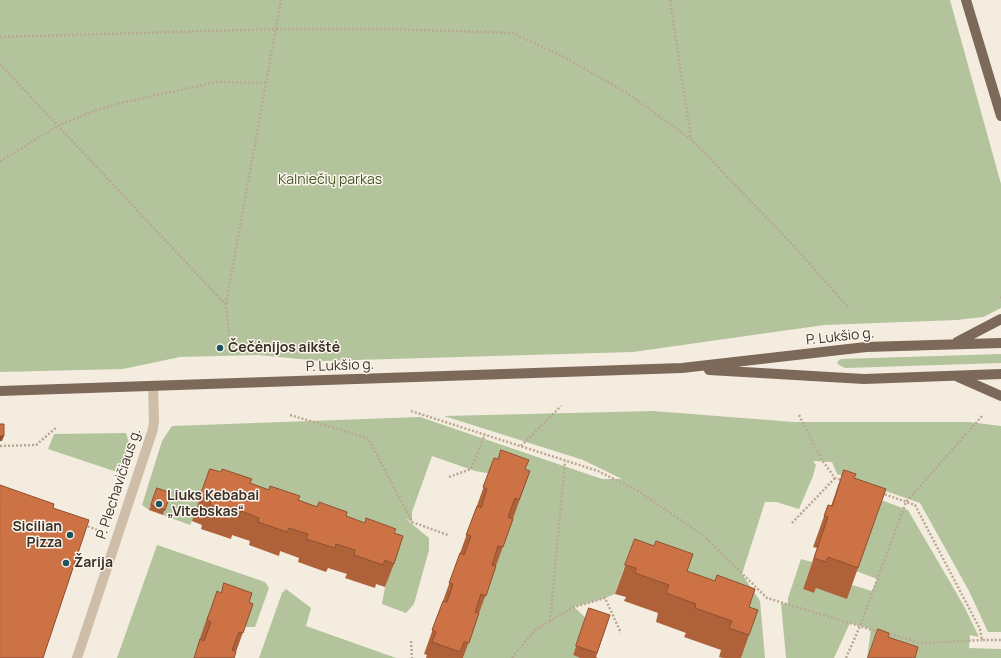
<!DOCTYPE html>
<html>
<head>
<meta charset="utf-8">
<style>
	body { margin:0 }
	canvas { display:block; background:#f4ecde }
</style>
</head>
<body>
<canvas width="1001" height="658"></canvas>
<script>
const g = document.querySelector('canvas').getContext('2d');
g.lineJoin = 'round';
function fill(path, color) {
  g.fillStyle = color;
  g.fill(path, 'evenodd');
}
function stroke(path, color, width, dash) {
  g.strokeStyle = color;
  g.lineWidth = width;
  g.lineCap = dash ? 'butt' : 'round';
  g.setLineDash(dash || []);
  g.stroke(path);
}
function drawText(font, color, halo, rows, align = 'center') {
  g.font = font + ' Manrope,sans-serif';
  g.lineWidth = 3;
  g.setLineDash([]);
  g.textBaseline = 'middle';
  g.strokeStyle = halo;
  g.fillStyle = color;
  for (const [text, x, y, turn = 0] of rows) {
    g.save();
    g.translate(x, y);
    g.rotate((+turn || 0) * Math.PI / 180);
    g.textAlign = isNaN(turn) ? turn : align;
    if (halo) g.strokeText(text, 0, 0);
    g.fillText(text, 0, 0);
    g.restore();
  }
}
const green = new Path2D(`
	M0,0H950L1001,184V308L983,317L957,320L824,325L633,352L321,361L258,355L180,357L123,369L0,372Z
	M1001,354V363L845,368L839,365L837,362L841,359Z
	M653,411L794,422H969L1001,426V632H988L969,591L920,503L837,474L832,462L813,461L816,465L813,476L799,509L776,502H765L742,574L760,601L765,658H741L624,568L615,594L605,598L574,607L586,618L573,655L580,658H463L492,474L475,471L432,456L412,512V522L405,518L429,538V550L414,604L406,613L382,604L385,587L395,560L192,521L190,525L163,515L169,498L155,493L149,510L142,505L162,441L172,426L420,417L602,479H622L583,460L444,416Z
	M126,433L129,443L120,473L48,449L54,434Z
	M838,484L908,510L964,606L979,637L970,635L969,648L1001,649V658H867L871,629L850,623L834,658H786L781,603L788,604V598L801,559L812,562L803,589L814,593L816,588L852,585L872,591L877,579L856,571L833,502Z
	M157,545L265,582L269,588L255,627H245L209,615L198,644L202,645L198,658H117Z
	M286,589L311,608L306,626L396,658H259L282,593Z`);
const path = new Path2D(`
	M670,0L691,139
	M0,37L275,29H389L513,33L568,59L627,93L691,139L791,243L849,308
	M0,64L226,305L229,336
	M0,161L58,126L96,110L121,103L217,82L265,83
	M1000,297L1001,298
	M226,304L281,0
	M411,411L598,471L638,491L704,536L767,598L879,632
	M290,415L368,438L412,522L448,535
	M799,415L822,460L835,478L844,481
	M0,446L36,445L57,427
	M521,446L561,406
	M449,477L471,469L485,434
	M881,493L915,505L980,629L982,640H1001
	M792,523L835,478
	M84,525L103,532
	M550,621L565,461
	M886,633L921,643L982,640
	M411,641L412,658
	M512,658L535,630L574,607L605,598L621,633
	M846,658L860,626L906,502L982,416`);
const minor = new Path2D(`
	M77,658L153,429L154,420L153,386`);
const major = new Path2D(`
	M966,0L1001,116
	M957,342L1001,319
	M709,370L864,379L1001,374
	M958,377L1001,396
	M0,391L682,368L866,347L1001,343`);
const wall = new Path2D(`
	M494,458L530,471L463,658H426L427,655L424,654Z
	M210,469L298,500L394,533V564L385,587L376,584L375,588L345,578L347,574L328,568L326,572L298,562L299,558L280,551L279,556L249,545L250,541L232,535L231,539L201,529L202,525L192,521Z
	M844,470L854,478L858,568L847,599L816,588L814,593L803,589L817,548L813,547L817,536L828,505L831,506Z
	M157,488L171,493L163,515L149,510Z
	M635,539L687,571L749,607V635L741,658H723L719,657L721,650L684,637L686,633L656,622L658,613L624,601L626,597L615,594Z
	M249,602L253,604L236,652L198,644L208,615Z
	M589,608L610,615L596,657L598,658H580L573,655Z`);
const shadedWall = new Path2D(`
	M0,436H4L2,441H0Z`);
const building = new Path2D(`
	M0,424H4V436H0Z
	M501,450L529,460L525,469L530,471L519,500L515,498L508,517L513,519L503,547L498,546L492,565L496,566L486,596L481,594L475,612L479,613L469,643L464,642L460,652L432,642L436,632L432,630L443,601L447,602L453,584L449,583L460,553L464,555L471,536L466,535L477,506L481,508L487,489L483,487L494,458L498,459Z
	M210,469L221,472L222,469L252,479L250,483L269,490L270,486L300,496L298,500L317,507L319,502L347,512L346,516L365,523L366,518L396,529L394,533L403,536L394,564L385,560L383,565L354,555L355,550L336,544L335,548L306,539L308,534L289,528L287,532L258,522L259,518L241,511L239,516L210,505L211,501L200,497Z
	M844,470L856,474L854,478L886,489L858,568L828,557L826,562L814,558L828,517L824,516L828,505L832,506Z
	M0,485L54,504L53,508L89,520L43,658H0Z
	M157,488L171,493L165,510L151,505Z
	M635,539L654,546L656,541L693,554L687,571L715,581L717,575L755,589L749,607L758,610L749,635L729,628L732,621L695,608L696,604L666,593L669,585L635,573L636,568L625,565Z
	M224,583L252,593L249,602L253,604L243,633L239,632L232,650L236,652L234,658H194L200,639L204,641L211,622L207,620L217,591L221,593Z
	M589,608L610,615L597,653L576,646Z
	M878,629L889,633L888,637L918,647L915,658H868Z`);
const markers = [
	[220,348,4,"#1c535e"],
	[159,504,4,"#1c535e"],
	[70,535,4,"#1c535e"],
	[66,563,4,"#1c535e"]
];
const parkNames = [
	["Kalniečių parkas",330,180]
];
const streetNames = [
	["P. Lukšio g.",840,337,-6],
	["P. Lukšio g.",340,366,-2],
	["P. Plechavičiaus g.",119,484,-72]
];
const poiNames = [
	["Čečėnijos aikštė",228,348],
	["Liuks Kebabai",167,496],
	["„Vitebskas“",167,512],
	["Sicilian",62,527,"right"],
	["Pizza",62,543,"right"],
	["Žarija",74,563]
];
fill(green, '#b3c49d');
stroke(path, '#b9a793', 2.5, [2, 2]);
stroke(minor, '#cdbda9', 10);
stroke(major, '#7c695a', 10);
fill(wall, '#af623a');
fill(shadedWall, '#8f5030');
fill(building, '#cc7244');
stroke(building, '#8f5030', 1);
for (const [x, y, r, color] of markers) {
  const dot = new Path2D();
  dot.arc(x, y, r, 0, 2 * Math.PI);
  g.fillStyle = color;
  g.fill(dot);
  stroke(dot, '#fbf5eb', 1.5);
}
drawText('14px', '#44592c', '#fbf5eb', parkNames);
drawText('14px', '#3a3029', '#fbf5eb', streetNames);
drawText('bold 14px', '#3a3029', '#fbf5eb', poiNames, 'left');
</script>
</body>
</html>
